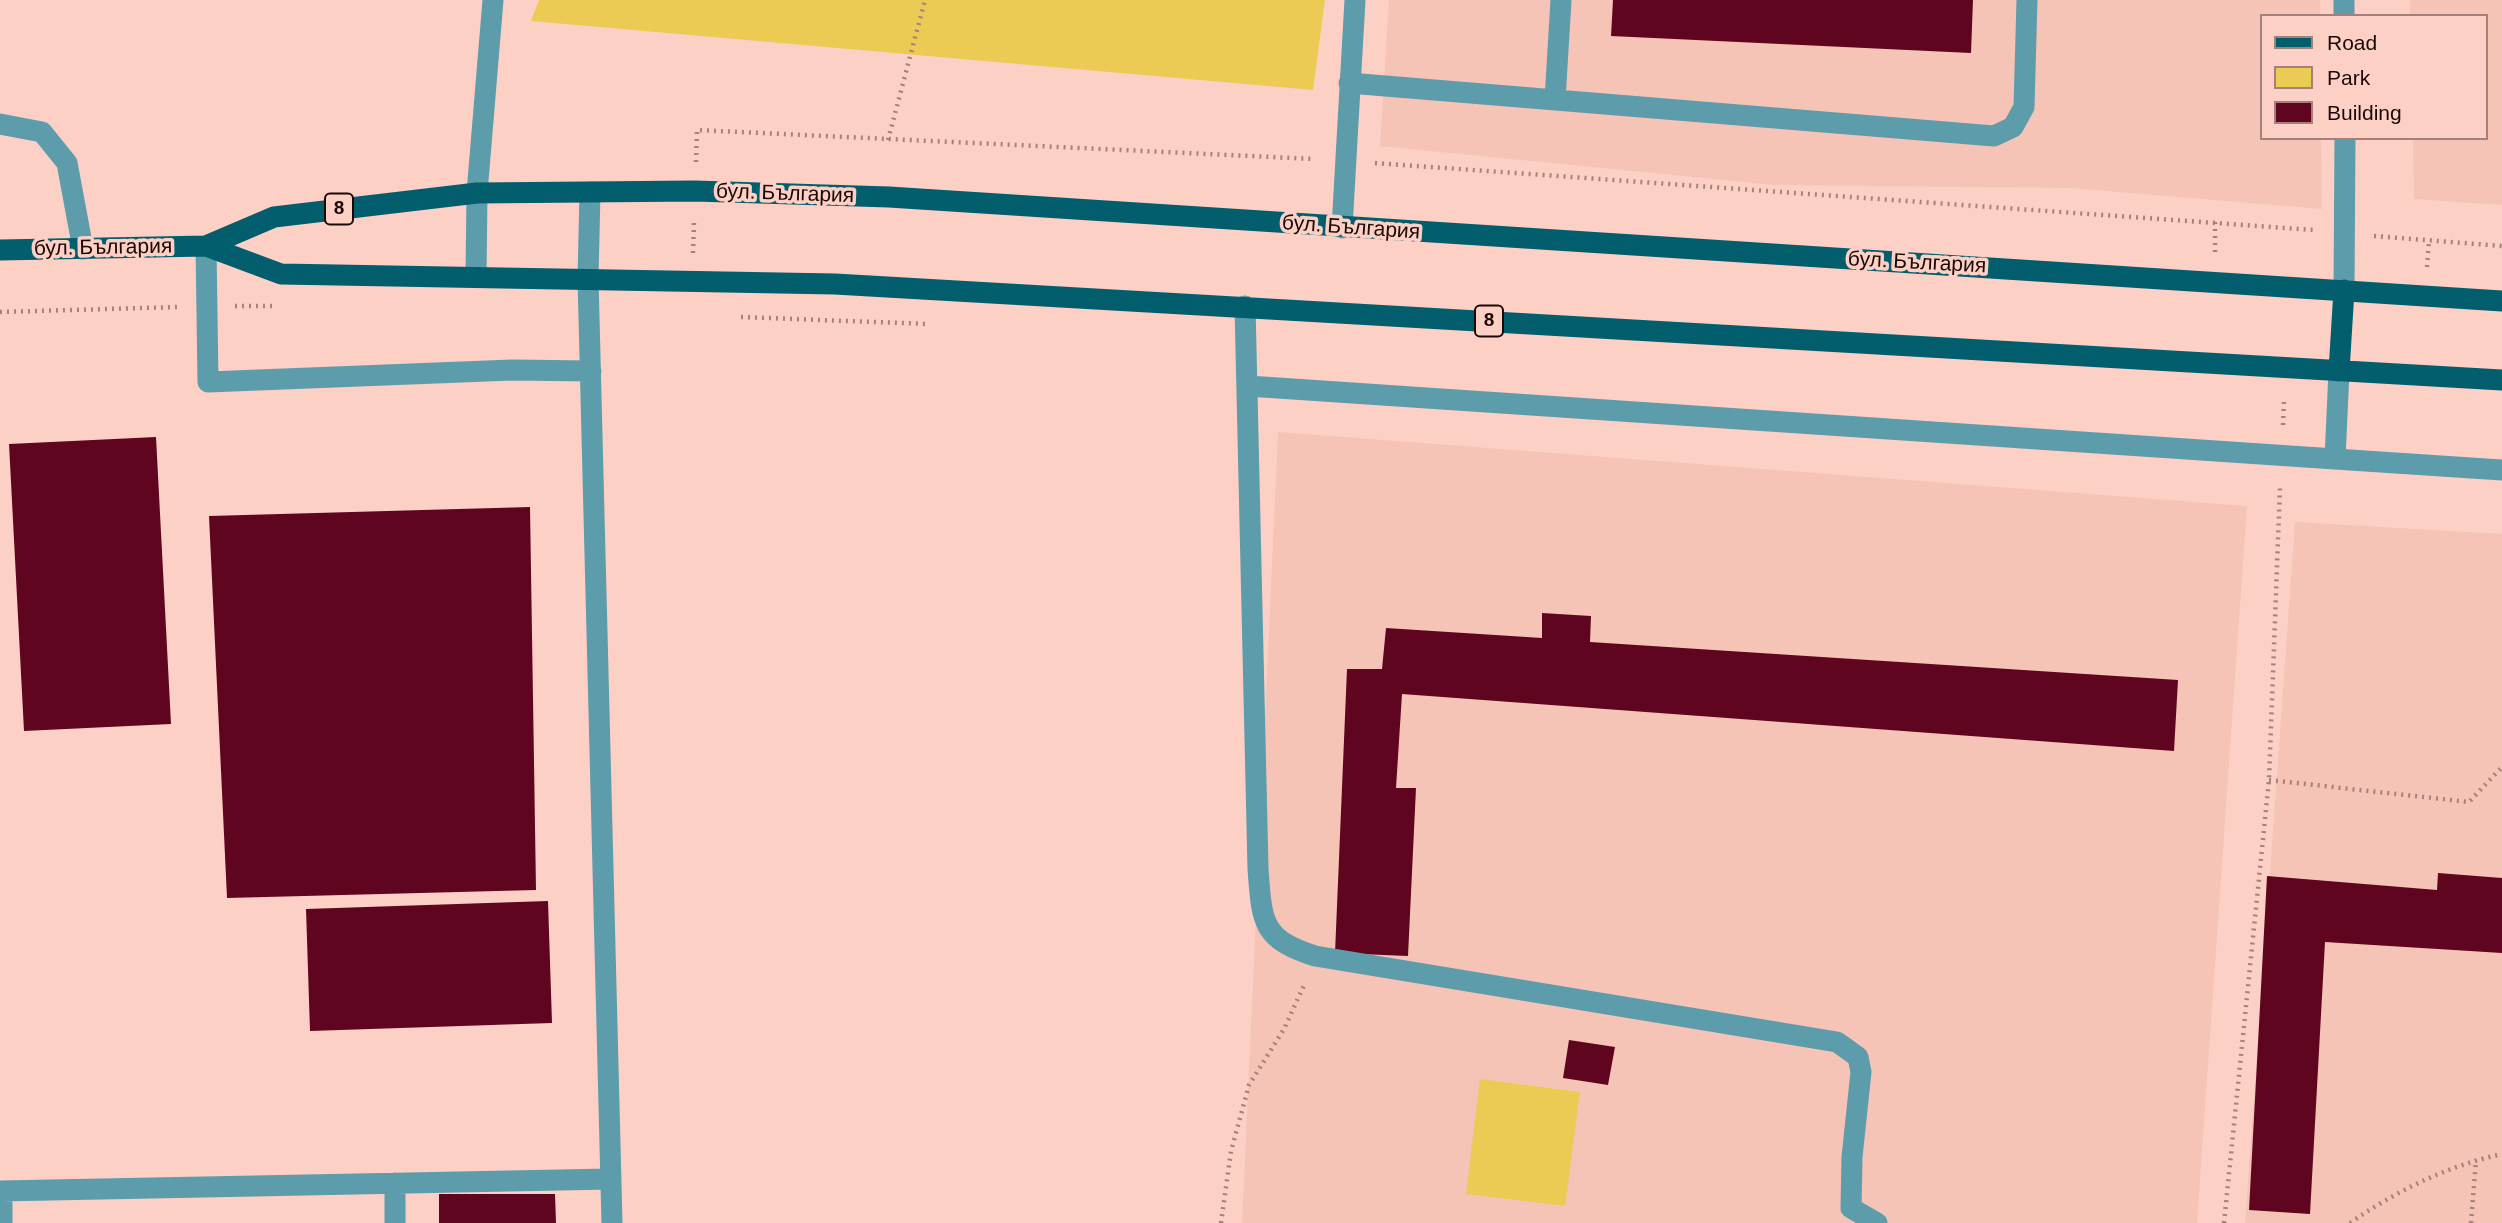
<!DOCTYPE html>
<html>
<head>
<meta charset="utf-8">
<style>
	body { margin:0 }
	#map { position:relative; width:2502px; height:1223px; overflow:hidden; background:#fdd0c6; font-family:Helvetica,sans-serif }
	canvas { display:block }
	.legend { position:absolute; left:2260px; top:14px; width:228px; height:126px; box-sizing:border-box; background:#fdd0c6; border:2px solid #a38079; margin:0; padding:9px 12px; list-style:none; font-size:21px; color:#1b0905 }
	.legend li { display:flex; align-items:center; gap:14px; height:35px }
	.legend b { width:35px; border:2px solid #a38079 }
</style>
</head>
<body>
<div id="map">
<canvas width="2502" height="1223"></canvas>
<ul class="legend">
<li><b style="height:9px;background:#025d6c"></b>Road</li>
<li><b style="height:19px;background:#eccb55"></b>Park</li>
<li><b style="height:19px;background:#60051f"></b>Building</li>
</ul>
</div>
<script>
const g = document.querySelector('canvas').getContext('2d');
g.lineJoin = 'round';
function fill(path, color) {
  g.fillStyle = color;
  g.fill(path, 'evenodd');
}
function stroke(path, color, width, dash) {
  g.strokeStyle = color;
  g.lineWidth = width;
  g.lineCap = dash ? 'butt' : 'round';
  g.setLineDash(dash || []);
  g.stroke(path);
}
function drawText(font, color, halo, rows, align = 'center') {
  g.font = font + ' Helvetica,sans-serif';
  g.lineWidth = 7;
  g.setLineDash([]);
  g.textBaseline = 'middle';
  g.strokeStyle = halo;
  g.fillStyle = color;
  for (const [text, x, y, turn = 0] of rows) {
    g.save();
    g.translate(x, y);
    g.rotate((+turn || 0) * Math.PI / 180);
    g.textAlign = isNaN(turn) ? turn : align;
    if (halo) g.strokeText(text, 0, 0);
    g.fillText(text, 0, 0);
    g.restore();
  }
}
const built = new Path2D(`
	M1389,0H2320V16H2262V138H2321L2322,209L2071,188L1774,185L1380,146Z
	M2410,0H2502V205L2414,199L2413,138H2486V16H2410Z
	M1278,432L2247,506L2197,1223H1242Z
	M2295,522L2502,534V1223H2245Z`);
const green = new Path2D(`
	M539,0H1325L1313,90L531,21Z
	M1480,1079L1580,1092L1565,1206L1466,1194Z`);
const building = new Path2D(`
	M1613,0H1973L1971,53L1611,36Z
	M156,437L171,724L24,731L9,444Z
	M530,507L536,890L227,898L209,516Z
	M1542,613L1591,616L1590,642L2178,680L2174,751L1402,694L1396,788H1416L1408,956L1335,953L1347,669H1382L1386,628L1542,638Z
	M2438,873L2502,878V953L2325,942L2310,1214L2249,1210L2267,876L2437,890Z
	M548,901L552,1023L310,1031L306,909Z
	M1569,1040L1615,1047L1608,1085L1563,1078Z
	M439,1194H555L556,1223H439Z`);
const path = new Path2D(`
	M888,140L925,0
	M696,162L697,130L1314,159
	M1375,163L2313,230
	M2374,236L2502,246
	M2215,252V221
	M693,253L694,223
	M2427,267L2429,241
	M235,306H272
	M0,312L178,307
	M741,317L928,324
	M2283,425L2284,399
	M2269,780L2469,802L2502,767
	M1221,1223L1231,1151L1249,1085L1284,1029L1305,983
	M2224,1223L2269,780L2280,487
	M2350,1223C2396,1191 2447,1166 2502,1154
	M2471,1223L2476,1160`);
const minor = new Path2D(`
	M2344,0V16
	M1349,83L1994,136L2013,127L2024,107L2027,0
	M1555,100L1561,0
	M0,124L42,132L67,163L83,249
	M590,192L588,278L612,1223
	M1342,228L1355,0
	M206,246L208,382L512,370L591,371
	M476,277L477,193L493,0
	M2344,290L2345,138
	M1245,306L1258,869C1262,921 1261,939 1315,956L1837,1042L1858,1057L1861,1072L1852,1157L1851,1208L1877,1223
	M2339,371L2335,459L2502,470
	M1248,386L2335,459
	M0,1191L611,1179
	M2,1191V1223
	M395,1223V1183`);
const major = new Path2D(`
	M206,246L281,274L835,284L2502,380
	M0,250L206,246L274,217L477,193L695,191L889,197L2502,301
	M2339,371L2344,290`);
const shields = [
	[339,209,28],
	[1489,321,28]
];
const shieldNames = [
	["8",339,209],
	["8",1489,321]
];
const streetNames = [
	["бул. България",785,194,2],
	["бул. България",1351,228,4],
	["бул. България",103,248,-1],
	["бул. България",1917,263,3]
];
fill(built, '#f6c3b7');
fill(green, '#eccb55');
fill(building, '#60051f');
stroke(path, '#a5827b', 4.5, [2, 5]);
stroke(minor, '#5d9caa', 21);
stroke(major, '#025d6c', 21);
for (const [x, y, w] of shields) {
  const box = new Path2D();
  box.roundRect(x - w / 2, y - 15.5, w, 31, 5);
  g.fillStyle = '#fdd0c6';
  g.fill(box);
  stroke(box, '#1b0905', 2);
}
drawText('bold 19px', '#1b0905', null, shieldNames);
drawText('21px', '#1b0905', '#fdd0c6', streetNames);
</script>
</body>
</html>
